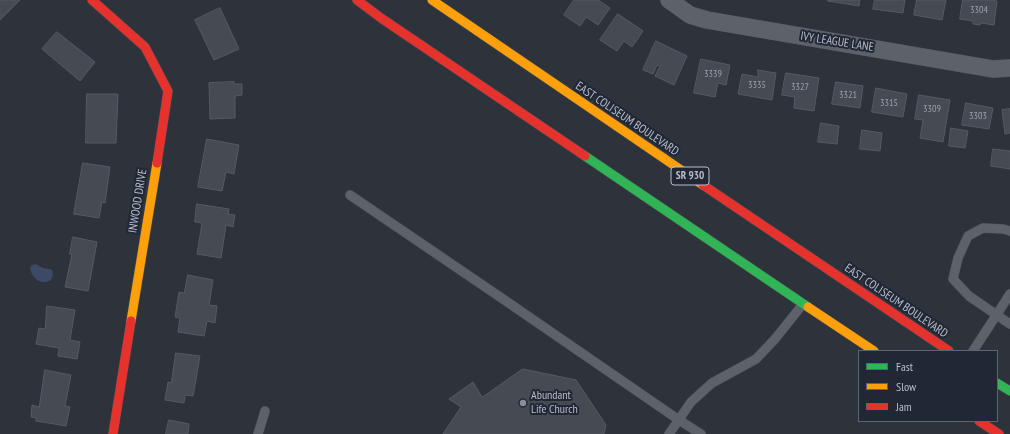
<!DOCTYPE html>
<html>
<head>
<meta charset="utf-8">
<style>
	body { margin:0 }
	#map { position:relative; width:1010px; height:434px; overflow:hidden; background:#2d323b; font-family:"PT Sans Narrow",sans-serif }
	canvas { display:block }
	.legend { position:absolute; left:858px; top:350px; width:140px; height:72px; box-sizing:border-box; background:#202836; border:1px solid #5d6472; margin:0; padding:5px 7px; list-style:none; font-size:12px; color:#b8becb }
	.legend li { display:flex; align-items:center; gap:8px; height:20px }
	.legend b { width:20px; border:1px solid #5d6472 }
</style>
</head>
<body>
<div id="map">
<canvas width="1010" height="434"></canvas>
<ul class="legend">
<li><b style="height:5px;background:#30b455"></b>Fast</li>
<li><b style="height:5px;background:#ff9f0a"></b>Slow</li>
<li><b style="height:5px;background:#e5322d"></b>Jam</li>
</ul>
</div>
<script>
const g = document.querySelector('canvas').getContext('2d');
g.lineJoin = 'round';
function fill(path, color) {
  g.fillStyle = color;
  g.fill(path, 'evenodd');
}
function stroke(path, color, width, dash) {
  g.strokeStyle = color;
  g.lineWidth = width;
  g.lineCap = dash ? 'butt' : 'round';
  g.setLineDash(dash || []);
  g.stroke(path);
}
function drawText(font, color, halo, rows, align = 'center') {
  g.font = font + ' "PT Sans Narrow",sans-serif';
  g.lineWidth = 4;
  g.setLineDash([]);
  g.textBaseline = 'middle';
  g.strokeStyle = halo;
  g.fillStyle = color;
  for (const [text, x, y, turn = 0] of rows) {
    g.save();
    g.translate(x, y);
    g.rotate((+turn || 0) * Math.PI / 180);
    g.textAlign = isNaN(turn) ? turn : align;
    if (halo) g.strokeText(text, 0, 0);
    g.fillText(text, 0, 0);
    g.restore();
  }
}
const water = new Path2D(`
	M36,264L43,268L50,269L52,270L53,274L51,280C49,281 47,282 45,282C37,283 30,274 30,267L32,265Z`);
const building = new Path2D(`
	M0,0H20L0,20Z
	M574,0H598L610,8L598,25L586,17L580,26L564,15Z
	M828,0H860L859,6L828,1Z
	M875,0H905L903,13L873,9Z
	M917,0H946L942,20L914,15Z
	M963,0H991L997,1L994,25L981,23L980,25L973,24V21L960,19Z
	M220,8L239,49L214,60L195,20Z
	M618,14L643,31L632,47L624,41L617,51L600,40Z
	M57,32L95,62L80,81L42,49Z
	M656,41L687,56L674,85L655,76L660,66L657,65L653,74L643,70Z
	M701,59L730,65L726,85L718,83L715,97L694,93Z
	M758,70L776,73L772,100L738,94L742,74L758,77Z
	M786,73L819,78L814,111L794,108L795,97L782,95Z
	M234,82V84H242V95L235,96V118L210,119L209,83Z
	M836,82L863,86L860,108L832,104Z
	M876,88L907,94L903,117L872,112Z
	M87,94H118L116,143H86Z
	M919,95L950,100L943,142L920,138L923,120L915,119Z
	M966,103L993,108L989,129L962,125Z
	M1010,109V133L1005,134L1002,110Z
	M821,123L839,126L837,144L818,142Z
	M951,128L968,131L965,148L949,146Z
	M862,130L882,133L880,151L860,149Z
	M207,139L239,145L234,174L226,172L222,191L198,187Z
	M993,149L1010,151V169L991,166Z
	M83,163L110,167L105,203L102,202L99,218L74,214Z
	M197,204L229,209L228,214L235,215L233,227L226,225L221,258L197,254L202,223L195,222Z
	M73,237L97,242L88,291L65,287L72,254H70Z
	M188,275L213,280L209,305L217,306L215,323L207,321L204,336L178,332L180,318L175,317L179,292L184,293Z
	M47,306L75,310L70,340L80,342L77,359L58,356L59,348L36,344L39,328L45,329Z
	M176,353L200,356L193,396L185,395L184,403L165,400L168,382L171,383Z
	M523,369L576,380L606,425L604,434H443L461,407L449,399L473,382L482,397Z
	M45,370L71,375L65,406L70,407L66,426L36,421V418L31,417L32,405L39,407Z
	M169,420L189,424L188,434H166Z`);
const lane = new Path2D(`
	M350,195L503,299L679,420L701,434
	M1010,231L1003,229L983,228L968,236L958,258L953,279L969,296L1010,324
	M973,351L1010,294
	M258,434L265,411
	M669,434L691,402L712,383L756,359L775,339L803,304`);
const street = new Path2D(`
	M669,0L690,15L707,20L993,69L1010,68`);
const fast = new Path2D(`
	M585,156L808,307
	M997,383L1010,391`);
const slow = new Path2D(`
	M432,0L703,185
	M808,307L874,351
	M131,321L157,163`);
const jam = new Path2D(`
	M92,0L145,47L168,91L157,163
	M357,0L381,18L585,156
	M703,185L949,351
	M979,421L999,434
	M113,434L131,321`);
const markers = [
	[523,403,4,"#878d99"]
];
const numberNames = [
	["3304",979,10],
	["3339",713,74],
	["3335",757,85],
	["3327",800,87],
	["3321",848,95],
	["3315",889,103],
	["3309",932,109],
	["3303",978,116]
];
const shields = [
	[690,176,38]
];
const shieldNames = [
	["SR 930",690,176]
];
const streetNames = [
	["IVY LEAGUE LANE",837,42,9],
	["EAST COLISEUM BOULEVARD",627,119,34],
	["INWOOD DRIVE",138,201,-81],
	["EAST COLISEUM BOULEVARD",896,301,34]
];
const poiNames = [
	["Abundant",531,396],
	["Life Church",531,410]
];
fill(water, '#3c4a66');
fill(building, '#464a52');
stroke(building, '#555a63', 1);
stroke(lane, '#494d54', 10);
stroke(street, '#494d54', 18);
stroke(fast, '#494d54', 10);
stroke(slow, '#494d54', 10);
stroke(jam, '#494d54', 10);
stroke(lane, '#5d6169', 9);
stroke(street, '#5d6169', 17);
stroke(fast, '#30b455', 9);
stroke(slow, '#ff9f0a', 9);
stroke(jam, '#e5322d', 9);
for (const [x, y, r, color] of markers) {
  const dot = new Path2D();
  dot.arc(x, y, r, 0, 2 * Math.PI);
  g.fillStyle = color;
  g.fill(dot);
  stroke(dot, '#202836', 1.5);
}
drawText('10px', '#9ca1ad', null, numberNames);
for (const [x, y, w] of shields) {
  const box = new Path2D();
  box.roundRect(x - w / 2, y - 9, w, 18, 3);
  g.fillStyle = '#202836';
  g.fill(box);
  stroke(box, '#b8becb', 1);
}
drawText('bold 11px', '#b8becb', null, shieldNames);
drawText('12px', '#b8becb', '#202836', streetNames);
drawText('12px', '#b8becb', '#202836', poiNames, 'left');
</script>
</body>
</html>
